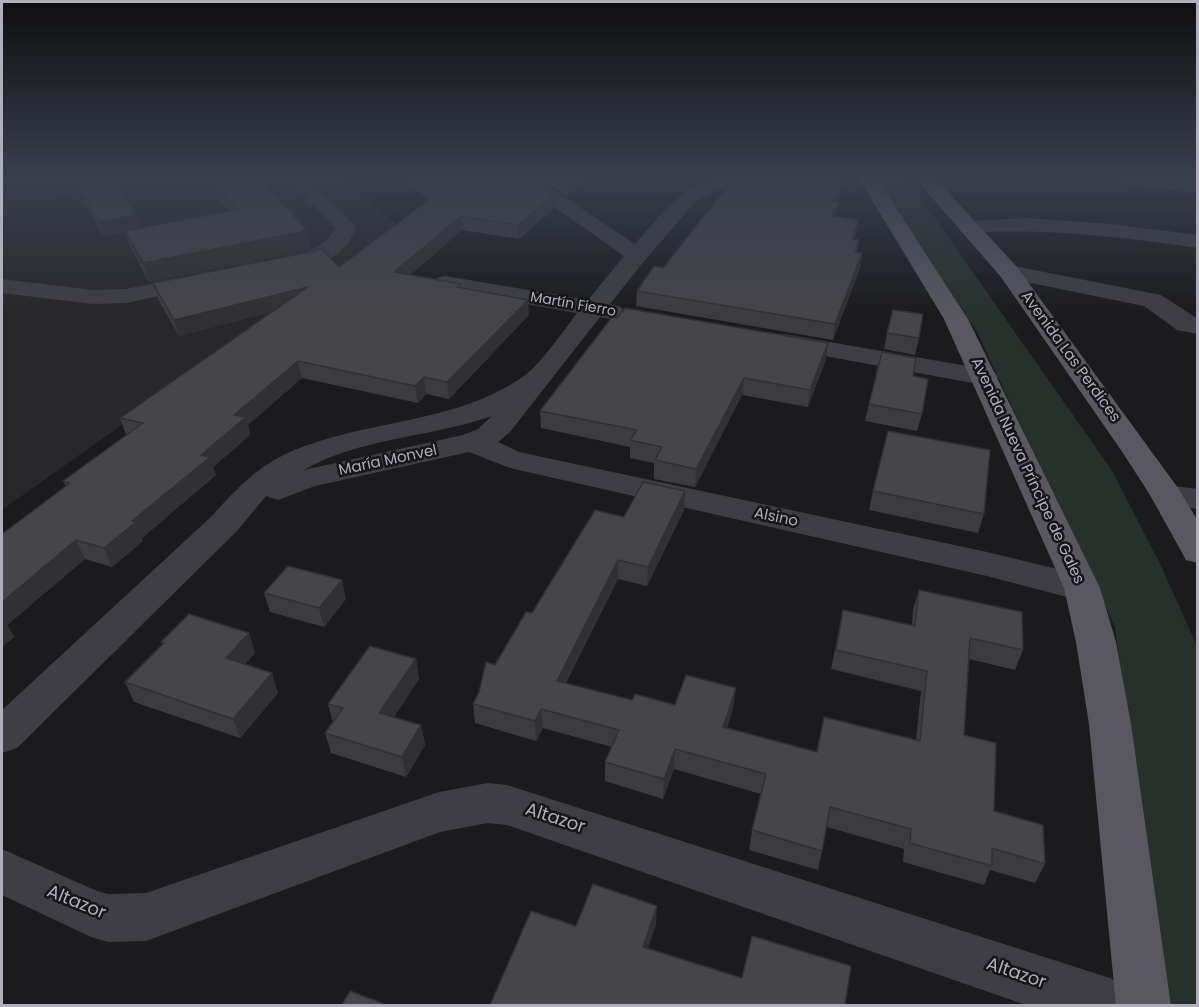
<!DOCTYPE html>
<html>
<head>
<meta charset="utf-8">
<style>
	body { margin:0 }
	#map { position:relative; width:1199px; height:1007px; overflow:hidden; background:#1b1b1d; font-family:Poppins,sans-serif }
	canvas { display:block }
	.frame { position:absolute; inset:0; border:3px solid #aeafbb; pointer-events:none }
</style>
</head>
<body>
<div id="map">
<canvas width="1199" height="1007"></canvas>
<div class="frame"></div>
</div>
<script>
const g = document.querySelector('canvas').getContext('2d');
g.lineJoin = 'round';
function fill(path, color) {
  g.fillStyle = color;
  g.fill(path, 'evenodd');
}
function stroke(path, color, width, dash) {
  g.strokeStyle = color;
  g.lineWidth = width;
  g.lineCap = dash ? 'butt' : 'round';
  g.setLineDash(dash || []);
  g.stroke(path);
}
function drawText(font, color, halo, rows, align = 'center') {
  g.font = font + ' Poppins,sans-serif';
  g.lineWidth = 5;
  g.setLineDash([]);
  g.textBaseline = 'middle';
  g.strokeStyle = halo;
  g.fillStyle = color;
  for (const [text, x, y, turn = 0] of rows) {
    g.save();
    g.translate(x, y);
    g.rotate((+turn || 0) * Math.PI / 180);
    g.textAlign = isNaN(turn) ? turn : align;
    if (halo) g.strokeText(text, 0, 0);
    g.fillText(text, 0, 0);
    g.restore();
  }
}
const built = new Path2D(`
	M2,177H342L400,227L2,510Z`);
const green = new Path2D(`
	M873,177H906L1113,472L1161,566L1197,646V1005H1167L1115,627L977,332L880,184Z`);
const minor = new Path2D(`
	M286,177H306L356,227C353,235 350,241 344,248C330,263 293,274 273,269L270,264L273,259C296,254 324,252 335,228Z
	M512,177H534L635,244C677,198 685,177 752,177L750,181L718,190L696,201L645,260L610,304L621,307L624,312L621,317L612,319L600,317L510,432L498,442L519,452L987,552L1082,575L1095,579L1100,588L1095,597L1082,601L987,576L510,468L469,452L315,486L278,500L266,496L237,531L17,748L2,753V710L213,515C235,490 258,466 290,452C366,419 454,425 524,376C539,366 565,329 577,313L437,288L433,283L437,278L445,276L588,300L624,256ZM492,416L478,429L463,435L304,470C358,438 433,437 492,416Z
	M1112,177H1167L1198,181V193L1121,183L1114,181Z
	M1026,218L1112,224L1198,235V248C1121,237 1046,228 968,233L961,231L958,227L961,223L968,221Z
	M1009,265L1161,295L1198,319V334L1177,330L1144,306L1001,277L998,272L1001,267Z
	M199,274L207,276L211,281L207,286L126,303L93,304L2,293V279L93,290L126,289Z
	M784,334L984,369L994,371L998,377L994,383L984,385L775,347L771,342L775,337Z
	M1166,485L1198,489V509L1154,502L1150,495L1154,488Z
	M488,783L507,785L1110,978L1129,987L1137,1006H1029L507,825L488,823L440,832L146,941L108,942L91,937L2,895V849L97,891L108,894L146,893L439,792Z`);
const major = new Path2D(`
	M858,177H876L968,319L1100,588L1116,642L1131,724L1171,1006H1116L1089,724L1076,642L1064,588L944,319Z
	M914,177H934L1017,267L1178,488L1198,521V563L1186,560L1150,495L1123,453L1001,277Z`);
const wall = new Path2D(`
	M51,177H113L140,228L229,211L200,177H258L306,229L310,247L300,252L149,282L131,249L125,232L103,236L79,192L59,196Z
	M400,177H527L553,195V209L519,239L462,230L410,275L462,288L529,315L449,399L426,394L418,403L302,378L248,425L250,435L213,467L216,475L142,538L143,541L112,567L85,559L7,625L14,637L2,647V534L66,486L63,481L126,435L120,418L271,312L179,336L158,299L153,283L339,267L429,200Z
	M538,177H588L567,196Z
	M840,194L836,202V217L858,220L854,240H859L857,252L862,253L860,268L833,340L636,306L637,291L663,268Z
	M887,333L919,338L915,355L884,349Z
	M826,359L808,407L742,395L695,487L654,479V463L630,458V447L541,428L540,411Z
	M913,376L922,414L917,431L865,421L869,404Z
	M685,491L684,510L647,586L618,579L566,683L632,700L675,705L736,688L733,708L727,728L817,752L916,740L921,691L831,669L843,610L912,625L913,609L919,590L1023,650L1015,670L969,659L964,735L994,811L1045,864L1035,883L990,870L984,885L903,862L904,849L827,827L822,851L818,870L749,850L752,830L761,794L674,769L663,799L605,781V762L612,747L543,728L536,741L475,723L473,704L495,665L532,613L624,517Z
	M873,491L984,514L978,533L869,510Z
	M264,593L346,599L324,627L270,612Z
	M249,633L255,653L245,664L278,693L240,738L134,702L125,682L162,645L161,642Z
	M416,659L419,679L394,717L421,725L425,745L406,777L331,753L325,733L333,723L328,704Z`);
const shadedWall = new Path2D(`
	M573,177H588L567,196V183Z
	M75,179L79,192L59,196L54,182Z
	M842,180L840,194L831,216L833,202Z
	M553,195V209L519,239L518,225Z
	M839,203L836,217L833,216Z
	M136,215L140,229L103,236L99,222Z
	M461,216L462,230L396,287L394,272Z
	M858,220L856,234L849,254L852,239Z
	M306,229L310,247L300,252L149,282L143,263Z
	M862,253L860,268L833,340L835,324Z
	M308,287L311,302L179,336L174,320Z
	M528,300L529,315L449,399L447,382Z
	M828,343L826,359L808,407L810,390Z
	M298,361L302,378L248,425L250,435L213,467L216,475L142,538L143,541L112,567L104,548L201,455L234,415Z
	M424,377L426,394L418,403L415,386Z
	M744,378L742,395L695,487L696,469Z
	M685,491L684,510L647,586L648,567Z
	M76,540L85,559L7,625L14,637L2,647V602Z
	M618,560V579L557,700V681Z
	M342,580L346,599L324,627L319,608Z
	M249,633L255,653L233,678L226,658Z
	M416,659L419,679L384,732L379,713Z
	M272,673L278,693L240,738L233,719Z
	M736,688L733,708L720,746L723,727Z
	M541,709L543,728L536,741L535,721Z
	M421,725L425,745L406,777L402,757Z
	M675,749L674,769L663,799L664,779Z
	M657,906L656,925L642,966L643,947Z`);
const building = new Path2D(`
	M52,177H113L136,215L99,222L75,179L54,182Z
	M210,177H258L306,229L297,233L143,263L125,231L238,209Z
	M415,177H527L553,195L518,225L461,216L394,272L461,284L457,287L528,300L447,382L424,377L415,386L298,361L234,415L246,417L201,455L210,457L132,521L136,522L104,548L76,540L2,602V534L70,483L63,481L143,423L120,418L308,287L174,320L153,283L314,251L321,248L339,267L437,194Z
	M558,177H573L567,183Z
	M760,177H817L842,180L833,202L839,203L833,216L858,220L852,239L859,240L855,252L862,253L835,324L637,291L654,266L663,268L733,180L757,183Z
	M625,308L828,343L810,390L744,378L696,469L655,460L662,447L630,440L637,430L540,411L612,317L617,318Z
	M893,310L923,314L919,338L887,333Z
	M882,352L916,358L913,376L928,379L922,414L869,404Z
	M888,431L990,450L984,514L873,491Z
	M643,482L685,491L648,567L618,560L557,681L632,700L635,694L675,705L686,675L736,688L723,727L817,752L824,717L920,741L927,671L836,650L843,610L915,626L919,590L1022,612L1023,650L970,638L964,735L996,743L994,811L1043,825L1045,864L992,848V866L910,843L911,829L830,807L822,851L752,830L766,774L675,749L664,779L605,762L619,730L541,709L535,721L473,704L479,692L486,662L495,665L526,612L532,613L595,510L624,517Z
	M288,566L342,580L319,608L264,593Z
	M189,614L249,633L226,658L272,673L233,719L125,682L164,643L161,642Z
	M370,646L416,659L379,713L421,725L402,757L325,733L343,708L328,704Z
	M593,884L657,906L643,947L742,978L752,936L851,966L845,1005H490L531,911L576,926Z
	M350,991L387,1005H342Z`);
const farStreetnames = [
	["Martín Fierro",573,305,10]
];
const streetNames = [
	["Avenida Las Perdices",1070,357,54],
	["María Monvel",388,461,-12],
	["Avenida Nueva Príncipe de Gales",1027,471,65],
	["Alsino",776,518,12]
];
const nearStreetnames = [
	["Altazor",555,819,18],
	["Altazor",76,903,22],
	["Altazor",1016,974,19]
];
fill(built, '#28272a');
fill(green, '#27302b');
fill(minor, '#3f3e44');
fill(major, '#595861');
fill(wall, '#3c3b40');
fill(shadedWall, '#313034');
fill(building, '#46454a');
stroke(building, '#313034', 1.5);
const sky = g.createLinearGradient(0, 0, 0, 318);
sky.addColorStop(0, '#0f0f10');
sky.addColorStop(0.56, '#393f4c');
sky.addColorStop(1, '#393f4c00');
g.fillStyle = sky;
g.fillRect(0, 0, 1199, 318);
drawText('14px', '#aeafbb', '#161618', farStreetnames);
drawText('15px', '#aeafbb', '#161618', streetNames);
drawText('18px', '#aeafbb', '#161618', nearStreetnames);
</script>
</body>
</html>
